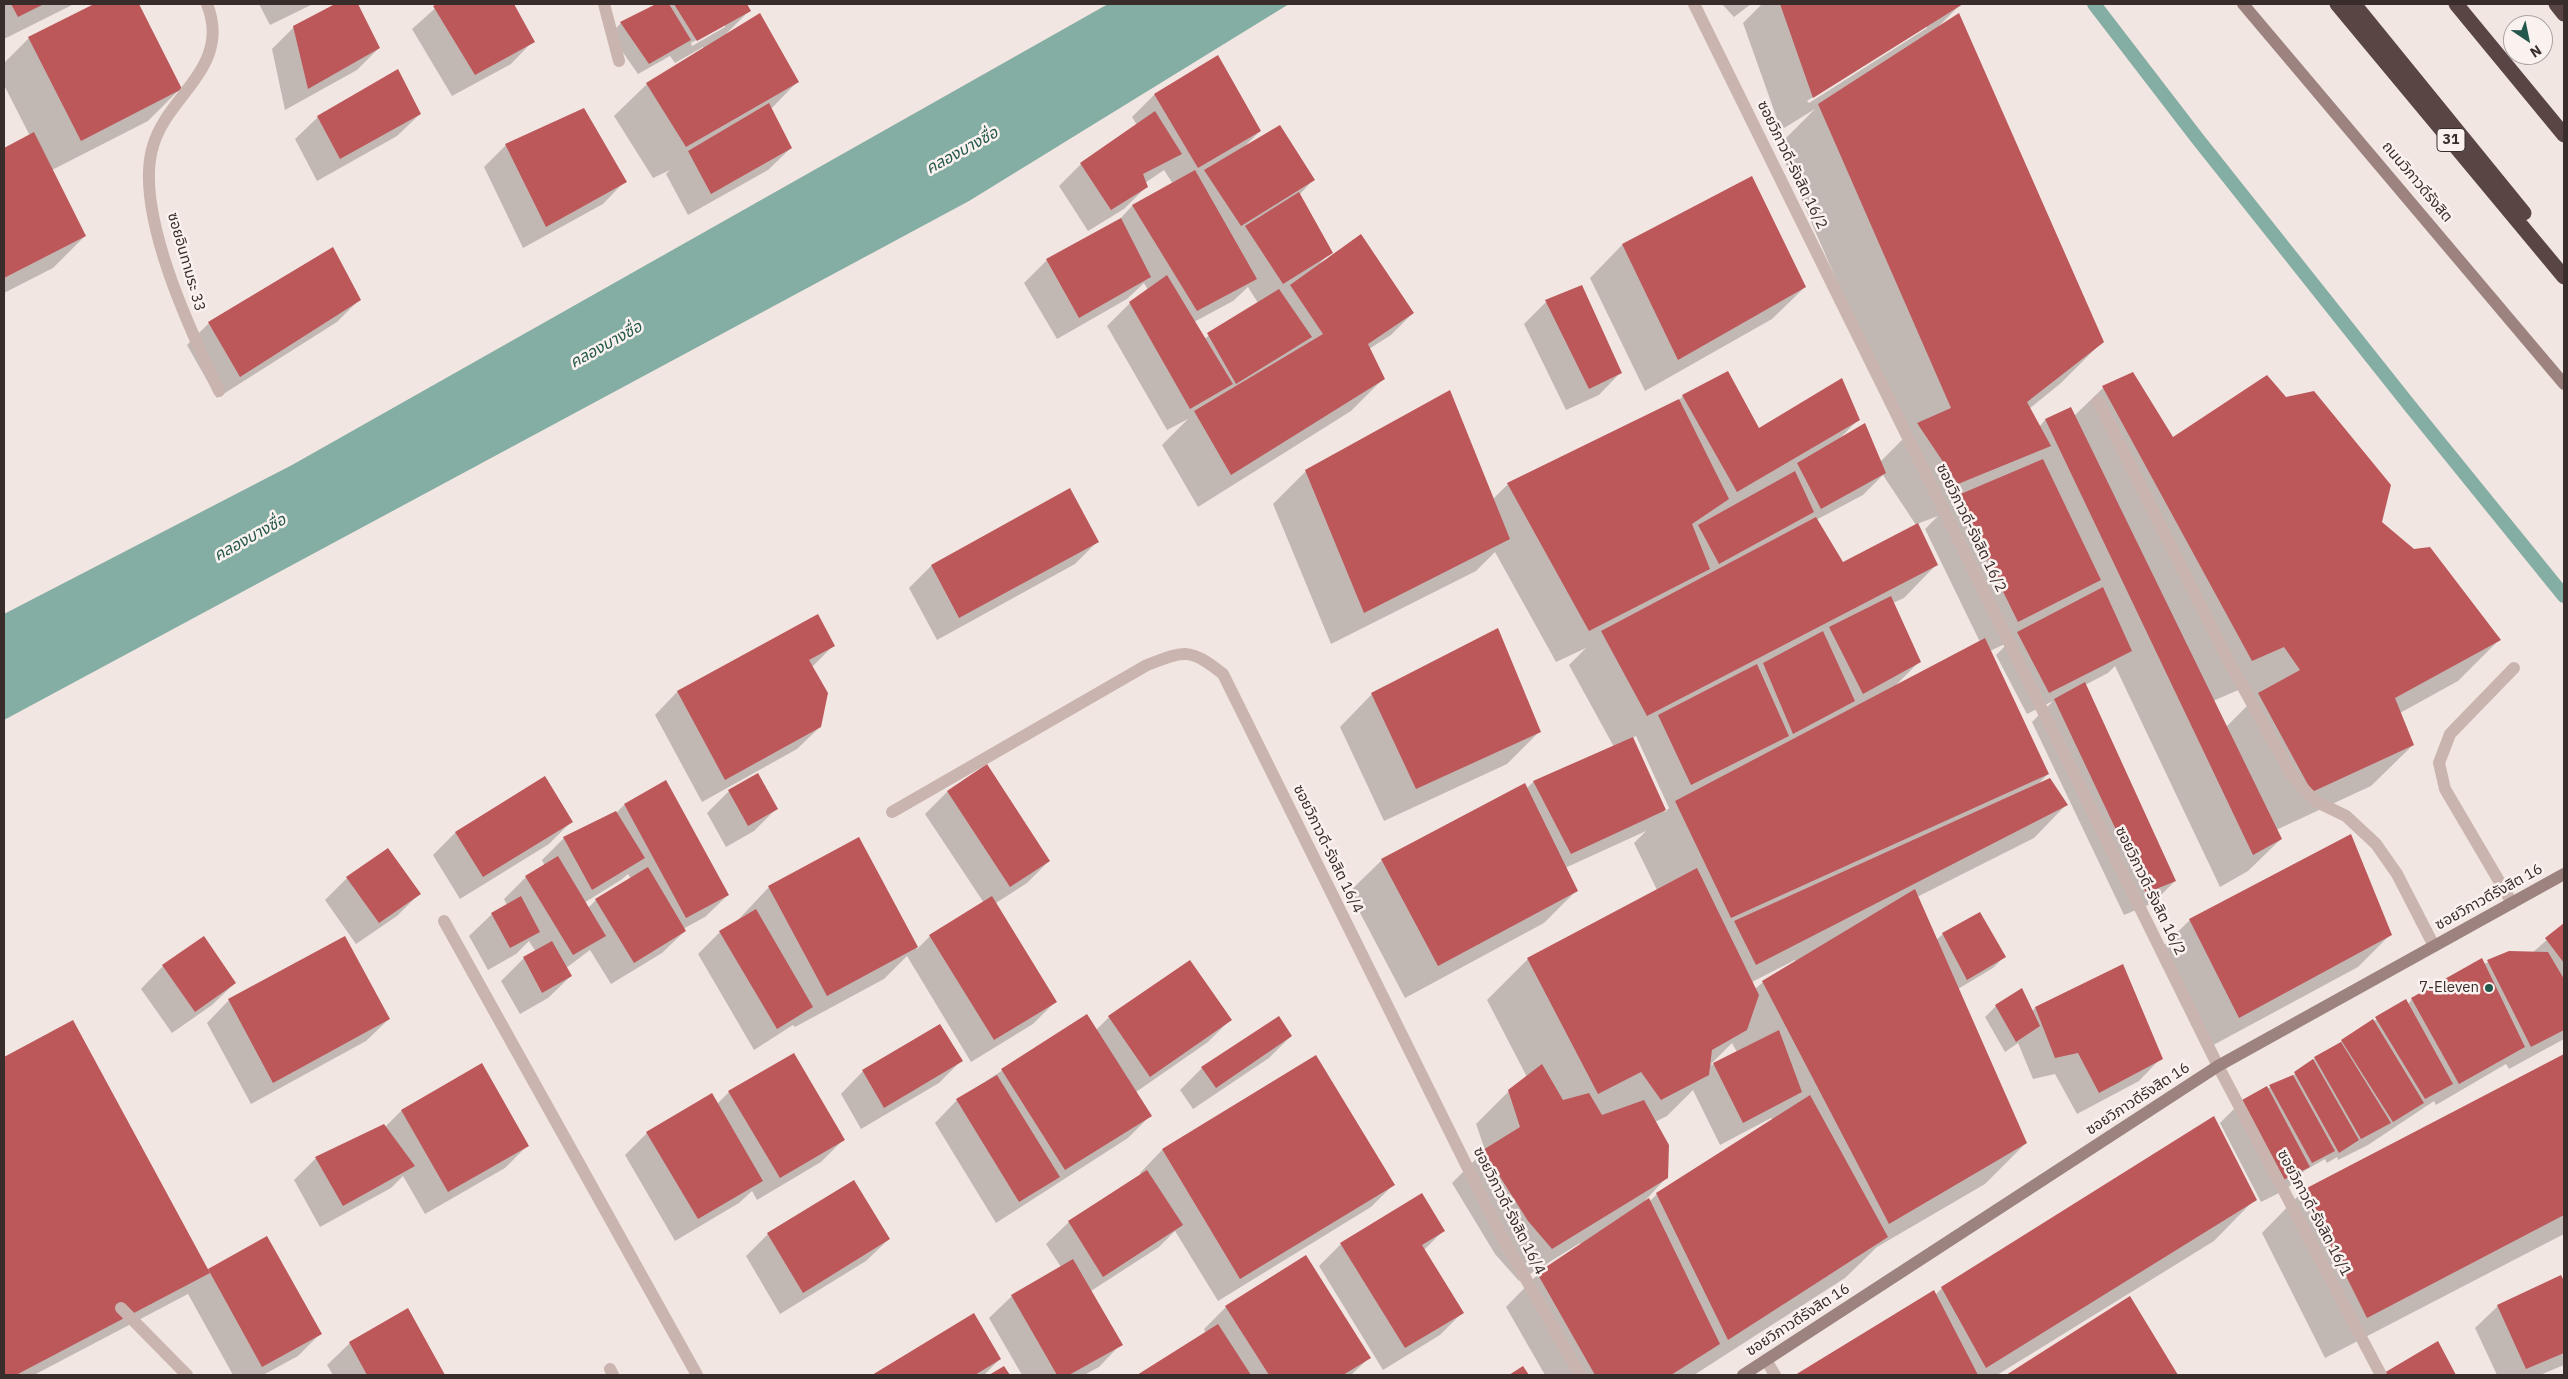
<!DOCTYPE html>
<html>
<head>
<meta charset="utf-8">
<style>
	body { margin:0 }
	#map { position:relative; width:2568px; height:1379px; overflow:hidden; background:#f2e6e2; font-family:"IBM Plex Sans",sans-serif }
	canvas { display:block }
	.frame { position:absolute; inset:0; border:5px solid #392d2c; pointer-events:none }
	.north { position:absolute; left:2503px; top:15px; width:50px; height:50px; box-sizing:border-box; background:#faf2ef; border:1px solid #ada3a1; border-radius:50%; rotate:146deg; font-size:14px; font-weight:700; line-height:20px; text-align:center; color:#392d2c }
	.north::after { content:''; display:block; margin:auto; width:18px; height:22px; background:#25584d; clip-path:polygon(50% 0,100% 100%,50% 72%,0 100%) }
</style>
</head>
<body>
<div id="map">
<canvas width="2568" height="1379"></canvas>
<div class="frame"></div>
<div class="north">N</div>
</div>
<script>
const g = document.querySelector('canvas').getContext('2d');
g.lineJoin = 'round';
function fill(path, color) {
  g.fillStyle = color;
  g.fill(path, 'evenodd');
}
function stroke(path, color, width, dash) {
  g.strokeStyle = color;
  g.lineWidth = width;
  g.lineCap = dash ? 'butt' : 'round';
  g.setLineDash(dash || []);
  g.stroke(path);
}
function drawText(font, color, halo, rows, align = 'center') {
  g.font = font + ' "IBM Plex Sans","Noto Sans Thai",sans-serif';
  g.lineWidth = 5;
  g.setLineDash([]);
  g.textBaseline = 'middle';
  g.strokeStyle = halo;
  g.fillStyle = color;
  for (const [text, x, y, turn = 0] of rows) {
    g.save();
    g.translate(x, y);
    g.rotate((+turn || 0) * Math.PI / 180);
    g.textAlign = isNaN(turn) ? turn : align;
    if (halo) g.strokeText(text, 0, 0);
    g.fillText(text, 0, 0);
    g.restore();
  }
}
const water = new Path2D(`
	M1108,4H1289L969,201L4,720V614L292,465Z`);
const shadow = new Path2D(`
	M4,4H74L4,39Z
	M97,4H137L180,89L148,121L52,170L85,236L53,268L4,293V149L30,136L4,85V63L29,38Z
	M259,4H313L270,25Z
	M338,4H357L379,48L357,70L285,110L272,49L294,27Z
	M440,4H512L533,41L511,64L452,96L412,29Z
	M658,4H746L750,10L726,34L797,82L771,109L791,148L768,170L688,215L666,174L670,170L653,178L614,116L647,84L704,49L703,47L675,63L670,56L638,74L610,34L621,23ZM725,24V27L692,46L691,43Z
	M1722,4H1751L1734,17Z
	M1762,4H1961L1939,26L2102,342L2061,383L2029,409L2039,427L2045,420L2070,408L2074,416L2103,388L2133,374L2173,438L2380,522L2499,640L2458,681L2400,713L2413,745L2371,786L2276,830L2281,839L2248,871L2220,887L2115,666L2108,673L2085,685L2175,881L2153,903L2124,915L2032,722L2053,701L2027,714L1996,655L2009,642L1990,651L2048,774L2036,786L2066,805L2034,838L1917,897L1936,940L1943,934L2004,957L1993,968L1958,989L2026,1143L1985,1184L1877,1247L1845,1278L1694,1375H1545L1506,1307L1538,1274L1581,1245L1580,1243L1519,1281L1495,1254L1452,1183L1485,1150L1476,1124L1509,1091L1527,1077L1487,1000L1528,959L1657,890L1634,843L1646,831L1565,868L1576,891L1544,923L1405,998L1349,892L1382,860L1526,789L1533,782L1614,747L1569,665L1586,648L1556,662L1495,552L1476,571L1331,644L1273,504L1306,471L1493,499L1508,484L1678,401L1683,396L1758,430L1859,419L1840,438L1880,462L1905,437L1778,146L1815,109L1781,130L1743,23ZM1927,25V28L1809,103L1807,101ZM1883,475L1916,525L1843,564L1816,520L1863,495ZM1938,516L1925,529L1980,642L1895,686L1919,662L1893,603L1904,598L1936,565L1917,524ZM2243,688L2252,701L2226,727L2213,701ZM1636,736L1669,808L1665,812L1632,738ZM1795,960L1796,962L1763,982L1755,989L1752,982ZM1732,1043L1737,1052L1712,1065L1711,1064ZM1693,1090L1720,1145L1771,1118L1773,1120L1657,1194L1649,1202L1641,1205L1667,1177L1655,1122L1667,1116Z
	M1218,57L1260,131L1243,148L1313,180L1299,195L1331,252L1320,263L1413,313L1391,335L1369,349L1383,379L1351,411L1198,507L1162,445L1188,419L1167,430L1107,326L1130,303L1148,290L1144,283L1127,299L1057,339L1024,283L1047,260L1117,222L1132,206L1173,184L1164,170L1145,183L1146,187L1124,209L1088,231L1059,186L1081,164L1137,125L1132,117L1154,95ZM1248,287L1258,303L1204,339L1194,322L1233,301Z
	M420,114L397,136L317,181L295,139L318,117Z
	M506,145L625,181L603,204L523,248L484,167Z
	M1752,177L1805,287L1772,319L1645,391L1590,278L1622,245Z
	M359,300L337,322L217,398L187,345L209,323Z
	M1546,302L1621,372L1599,395L1566,410L1524,324Z
	M1097,542L1075,564L937,640L909,588L931,566Z
	M818,616L833,646L812,667L820,727L797,749L702,802L655,715L677,692Z
	M1372,694L1539,732L1507,764L1384,821L1340,727Z
	M986,766L1049,861L1027,883L996,903L1055,1002L1033,1024L971,1062L907,956L884,979L795,1027L793,1025L754,1050L698,954L720,932L737,921L769,887L858,839L917,949L930,936L984,903L925,814L947,792Z
	M545,778L571,822L549,844L460,899L433,855L455,833Z
	M729,791L776,809L754,831L726,847L707,813Z
	M624,805L728,895L705,917L683,929L685,931L662,953L611,984L590,950L566,968L571,976L548,998L520,1014L501,981L524,958L536,952L529,941L516,954L488,970L469,936L492,914L507,905L504,899L526,877L545,866L542,860L564,838L616,813ZM628,874L631,879L596,900L588,908L584,903L621,880Z
	M347,878L419,894L397,916L356,944L325,900Z
	M2190,920L2390,935L2358,967L2206,1049L2157,952Z
	M2564,925V1039L2509,1069L2506,1064L2436,1105L2434,1101L2368,1145L2338,1160L2337,1157L2327,1163L2325,1159L2304,1171L2287,1189L2261,1202L2220,1123L2242,1101L2291,1077L2315,1058L2406,1001L2408,1004L2412,999L2509,952L2532,953Z
	M163,966L235,983L212,1005L172,1033L141,989Z
	M229,1000L389,1019L366,1041L251,1104L207,1023Z
	M1996,1006L2032,1011L2035,1008L2161,1058L2139,1081L2077,1114L2055,1074L2033,1079L2018,1043L2005,1052L1985,1017Z
	M1087,1015L1096,1030L1109,1017L1230,1020L1208,1042L1136,1092L1150,1116L1128,1138L996,1223L935,1123L957,1100Z
	M73,1022L207,1272L209,1270L321,1333L298,1356L263,1375H233L188,1294L34,1375H4V1058Z
	M939,1025L961,1061L939,1083L861,1129L841,1094L863,1071Z
	M1291,1036L1269,1058L1193,1109L1180,1090L1202,1068Z
	M2564,1055V1234L2325,1358L2262,1233L2303,1191Z
	M1316,1057L1393,1185L1371,1207L1218,1301L1175,1231L1159,1247L1091,1291L1121,1344L1099,1367L1084,1375H1022L989,1318L1012,1296L1061,1267L1046,1244L1069,1222L1141,1175L1140,1173L1162,1150Z
	M482,1065L527,1146L505,1168L425,1214L403,1176L391,1188L320,1227L294,1180L316,1158L385,1127L401,1111Z
	M729,1092L843,1140L821,1162L757,1200L752,1191L739,1203L675,1241L625,1155L647,1133L717,1104Z
	M2255,1199L2214,1241L1997,1375H1797L1933,1292L1935,1295L1942,1288Z
	M1443,1231L1424,1250L1462,1313L1440,1335L1383,1370L1319,1266L1341,1244Z
	M768,1234L889,1239L866,1261L780,1314L746,1256Z
	M2561,1276L2564,1284V1365L2540,1375H2497L2475,1328L2498,1306Z
	M2130,1297L2177,1375H2008Z
	M1226,1307L1369,1358L1351,1375H1139L1206,1333L1204,1329Z
	M408,1310L444,1375H333L327,1365L350,1343Z
	M973,1315L1000,1359L984,1375H875Z
	M2438,1343L2454,1375H2384Z`);
const stream = new Path2D(`
	M2094,4L2197,138L2410,406L2564,596`);
const building = new Path2D(`
	M11,4H44L18,17Z
	M94,4H139L182,89L81,141L28,37Z
	M335,4H358L380,48L308,89L293,26Z
	M437,4H514L535,42L475,75L433,6Z
	M656,4H669L691,40L649,64L620,22Z
	M674,4H747L751,11L697,41Z
	M1780,4H1963L1813,98Z
	M760,13L799,82L686,147L646,83Z
	M1959,13L2104,342L2027,402L2051,446L1958,484L1917,423L1951,408L1818,104Z
	M1218,55L1261,131L1198,168L1154,94Z
	M398,69L421,114L340,159L317,116Z
	M769,103L792,148L711,194L688,151Z
	M584,108L627,182L546,227L505,144Z
	M1155,111L1182,154L1143,174L1148,187L1111,210L1080,163Z
	M1280,125L1315,180L1241,226L1204,170Z
	M34,132L86,236L4,278V148Z
	M1195,170L1257,279L1197,311L1132,205Z
	M1752,176L1806,287L1678,360L1622,244Z
	M1299,192L1333,253L1283,284L1245,226Z
	M1121,218L1151,277L1079,318L1046,259Z
	M1361,234L1414,313L1368,344L1385,379L1231,475L1194,411L1323,334L1290,285Z
	M333,247L361,300L240,377L208,322Z
	M1167,275L1233,384L1190,409L1129,302Z
	M1582,285L1622,373L1589,389L1545,300Z
	M1279,289L1312,337L1236,384L1207,333Z
	M1728,371L1759,428L1842,378L1860,420L1737,492L1682,395Z
	M2133,372L2173,437L2267,375L2286,397L2314,391L2391,485L2382,522L2414,549L2430,547L2501,640L2395,698L2414,745L2312,792L2258,693L2300,670L2284,647L2252,661L2102,386Z
	M1450,390L1510,539L1364,613L1305,470Z
	M1679,399L1729,499L1692,524L1710,569L1589,631L1507,483Z
	M2071,407L2282,839L2253,855L2045,419Z
	M1865,423L1886,473L1821,509L1797,463Z
	M2043,459L2101,580L2018,622L1956,496Z
	M1795,471L1814,512L1719,564L1698,525Z
	M1070,488L1099,542L959,618L931,565Z
	M1816,517L1843,562L1918,523L1938,565L1647,716L1601,631Z
	M2103,587L2132,651L2049,693L2017,632Z
	M1891,596L1921,662L1863,694L1829,627Z
	M818,614L835,646L809,660L828,693L821,727L725,780L677,691Z
	M1498,628L1541,732L1416,789L1371,693Z
	M1823,631L1855,701L1793,734L1763,663Z
	M1985,638L2049,774L1731,918L1675,801Z
	M1757,664L1789,736L1691,785L1658,715Z
	M2085,682L2176,881L2146,893L2054,699Z
	M1633,737L1666,810L1571,854L1533,781Z
	M987,764L1050,861L1010,887L947,791Z
	M758,773L778,809L748,826L728,790Z
	M545,776L573,822L483,877L455,832Z
	M2050,778L2068,805L1756,965L1734,921Z
	M666,780L729,895L686,918L624,804Z
	M1525,783L1578,891L1438,966L1381,859Z
	M616,811L645,858L592,890L563,837Z
	M2351,834L2392,935L2239,1018L2189,919Z
	M859,837L918,947L827,996L768,886Z
	M388,848L421,894L379,923L346,877Z
	M558,856L606,936L573,955L525,876Z
	M648,867L686,931L634,963L595,899Z
	M1697,868L1759,995L1747,1030L1712,1050L1709,1075L1661,1100L1641,1072L1598,1094L1527,958Z
	M1915,889L2027,1143L1889,1224L1762,981Z
	M521,896L540,932L510,948L491,913Z
	M992,896L1057,1002L994,1040L929,935Z
	M756,909L813,1007L777,1029L719,931Z
	M1980,912L2006,957L1967,980L1942,933Z
	M2564,923V963L2545,938Z
	M204,936L236,983L195,1012L162,965Z
	M345,936L390,1019L273,1083L228,999Z
	M552,941L572,976L542,993L523,957Z
	M2509,951L2548,952L2564,979V1030L2531,1047L2487,960Z
	M2482,958L2525,1047L2459,1084L2411,998Z
	M1190,960L1232,1020L1150,1077L1108,1016Z
	M2123,964L2163,1059L2099,1093L2078,1053L2055,1058L2035,1007Z
	M2022,988L2040,1026L2016,1042L1995,1005Z
	M2406,999L2453,1084L2425,1099L2375,1017Z
	M1087,1014L1152,1116L1065,1170L1001,1069Z
	M1279,1016L1292,1036L1216,1088L1201,1067Z
	M2373,1019L2424,1103L2393,1122L2341,1040Z
	M73,1020L210,1273L16,1375H4V1057Z
	M940,1024L963,1061L884,1108L862,1070Z
	M1779,1030L1802,1092L1743,1123L1713,1063Z
	M2341,1042L2391,1123L2361,1139L2314,1057Z
	M794,1053L845,1140L780,1178L728,1091Z
	M2564,1054V1215L2367,1318L2303,1190Z
	M1316,1055L1395,1185L1240,1279L1162,1149Z
	M2313,1059L2359,1140L2339,1153L2294,1072Z
	M482,1063L529,1146L448,1192L401,1110Z
	M1542,1064L1563,1100L1589,1093L1602,1115L1644,1100L1669,1145L1668,1178L1552,1249L1528,1221L1483,1150L1520,1127L1508,1090Z
	M997,1075L1060,1177L1019,1202L956,1099Z
	M2293,1075L2335,1151L2312,1163L2269,1085Z
	M2267,1086L2310,1167L2283,1180L2242,1100Z
	M712,1093L763,1181L698,1219L646,1132Z
	M1810,1095L1888,1237L1728,1340L1656,1193Z
	M2214,1116L2257,1200L1986,1368L1941,1287Z
	M384,1124L415,1166L343,1206L315,1157Z
	M1147,1170L1183,1225L1103,1277L1068,1221Z
	M854,1180L890,1239L803,1293L767,1233Z
	M1422,1193L1445,1231L1422,1245L1464,1313L1405,1348L1340,1243Z
	M1649,1198L1720,1344L1671,1375H1595L1537,1273Z
	M267,1236L322,1334L262,1367L208,1269Z
	M1306,1255L1371,1358L1343,1375H1269L1225,1306Z
	M1073,1259L1123,1345L1069,1375H1057L1011,1295Z
	M2561,1275L2564,1281V1353L2526,1369L2497,1305Z
	M1934,1290L1978,1375H1795Z
	M2130,1296L2178,1375H2006Z
	M408,1308L445,1375H367L349,1342Z
	M974,1313L1001,1359L975,1375H872Z
	M1218,1324L1251,1375H1137Z
	M2438,1341L2456,1375H2385L2384,1373Z
	M1004,1366L1010,1375H989Z
	M1523,1366L1529,1375H1509Z`);
const lane = new Path2D(`
	M2098,401L2227,658L2292,776L2315,801L2346,816L2376,844L2397,874L2434,946
	M2512,903L2445,789L2439,763L2450,734L2514,668
	M610,1369L613,1375`);
const street = new Path2D(`
	M207,4C232,67 168,94 153,146C133,210 191,332 219,391
	M604,4L619,61
	M1694,4L2218,1066L2381,1375
	M892,812L1147,665C1185,650 1190,648 1223,674L1500,1233L1580,1375
	M444,921L697,1375
	M121,1308L187,1375
	M1766,1360L1775,1375`);
const secondary = new Path2D(`
	M2243,4L2564,384
	M1743,1375L2218,1066L2564,874`);
const highway = new Path2D(`
	M2337,4L2564,277
	M2354,4L2524,213
	M2456,4L2564,135
	M2556,4L2564,14`);
const markers = [
	[2489,988,5,"#25584d"]
];
const shields = [
	[2451,140,28]
];
const shieldNames = [
	["31",2451,140]
];
const streetNames = [
	["ซอยวิภาวดี-รังสิต 16/2",1792,165,64],
	["ถนนวิภาวดีรังสิต",2417,182,50],
	["ซอยอินทามระ 33",186,262,74],
	["ซอยวิภาวดี-รังสิต 16/2",1971,528,64],
	["ซอยวิภาวดี-รังสิต 16/4",1328,849,64],
	["ซอยวิภาวดี-รังสิต 16/2",2150,891,64],
	["ซอยวิภาวดีรังสิต 16",2489,897,-29],
	["ซอยวิภาวดีรังสิต 16",2138,1099,-33],
	["ซอยวิภาวดี-รังสิต 16/4",1509,1211,63],
	["ซอยวิภาวดี-รังสิต 16/1",2314,1213,62],
	["ซอยวิภาวดีรังสิต 16",1798,1320,-33]
];
const poiNames = [
	["7-Eleven",2479,988]
];
const waterNames = [
	["คลองบางซื่อ",962,151,-29],
	["คลองบางซื่อ",606,345,-29],
	["คลองบางซื่อ",250,538,-29]
];
fill(water, '#84ada3');
fill(shadow, '#0003');
stroke(stream, '#84ada3', 14);
fill(building, '#bc575a');
stroke(lane, '#cab4af', 12);
stroke(street, '#cab4af', 12);
stroke(secondary, '#9d8380', 12);
stroke(highway, '#594544', 15);
for (const [x, y, r, color] of markers) {
  const dot = new Path2D();
  dot.arc(x, y, r, 0, 2 * Math.PI);
  g.fillStyle = color;
  g.fill(dot);
  stroke(dot, '#faf2ef', 2);
}
for (const [x, y, w] of shields) {
  const box = new Path2D();
  box.roundRect(x - w / 2, y - 11.5, w, 23, 4);
  g.fillStyle = '#faf2ef';
  g.fill(box);
  stroke(box, '#392d2c', 1);
}
drawText('bold 14px', '#392d2c', null, shieldNames);
drawText('15px', '#392d2c', '#faf2ef', streetNames);
drawText('15px', '#392d2c', '#faf2ef', poiNames, 'right');
drawText('italic 16px', '#25584d', '#faf2ef', waterNames);
</script>
</body>
</html>
